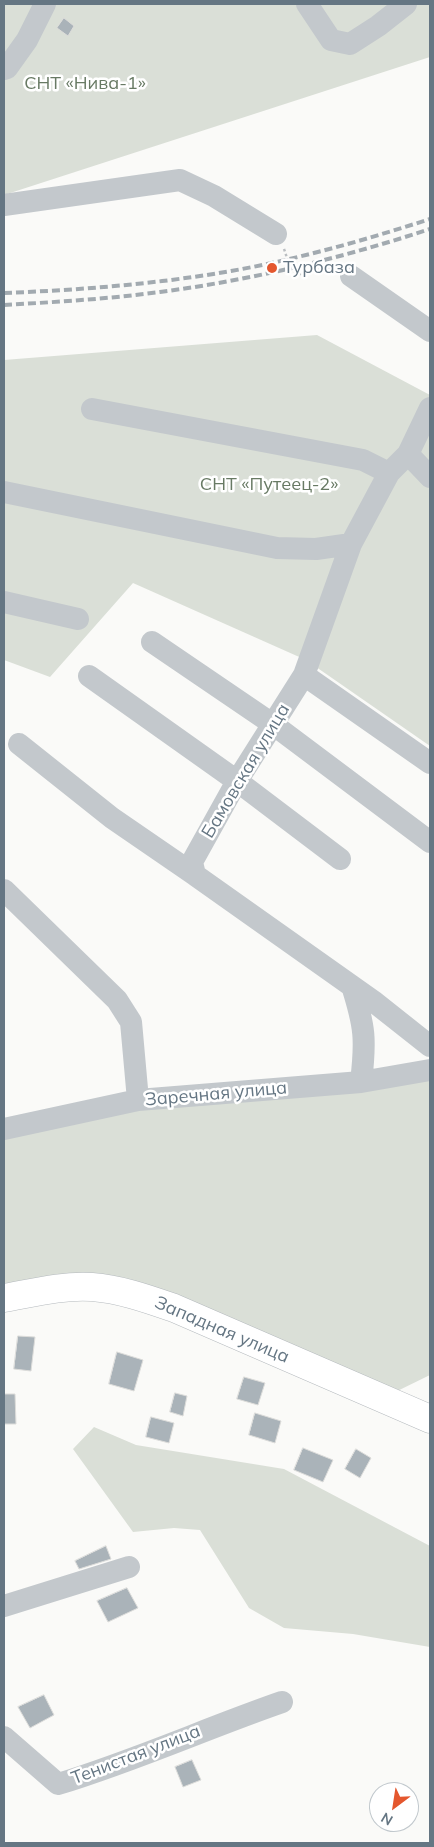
<!DOCTYPE html>
<html>
<head>
<meta charset="utf-8">
<style>
	body { margin:0 }
	#map { position:relative; width:434px; height:1847px; overflow:hidden; background:#fafaf8; font-family:Mulish,sans-serif }
	canvas { display:block }
	.frame { position:absolute; inset:0; border:5px solid #657683; pointer-events:none }
	.north { position:absolute; left:369px; top:1782px; width:50px; height:50px; box-sizing:border-box; background:#fff; border:1px solid #c1c8cd; border-radius:50%; rotate:211deg; font-size:14px; font-weight:700; line-height:20px; text-align:center; color:#657683 }
	.north::after { content:''; display:block; margin:auto; width:18px; height:22px; background:#e4572e; clip-path:polygon(50% 0,100% 100%,50% 72%,0 100%) }
</style>
</head>
<body>
<div id="map">
<canvas width="434" height="1847"></canvas>
<div class="frame"></div>
<div class="north">N</div>
</div>
<script>
const g = document.querySelector('canvas').getContext('2d');
g.lineJoin = 'round';
function fill(path, color) {
  g.fillStyle = color;
  g.fill(path, 'evenodd');
}
function stroke(path, color, width, dash) {
  g.strokeStyle = color;
  g.lineWidth = width;
  g.lineCap = dash ? 'butt' : 'round';
  g.setLineDash(dash || []);
  g.stroke(path);
}
function drawText(font, color, halo, rows, align = 'center') {
  g.font = font + ' Mulish,sans-serif';
  g.lineWidth = 5;
  g.setLineDash([]);
  g.textBaseline = 'middle';
  g.strokeStyle = halo;
  g.fillStyle = color;
  for (const [text, x, y, turn = 0] of rows) {
    g.save();
    g.translate(x, y);
    g.rotate((+turn || 0) * Math.PI / 180);
    g.textAlign = isNaN(turn) ? turn : align;
    if (halo) g.strokeText(text, 0, 0);
    g.fillText(text, 0, 0);
    g.restore();
  }
}
const green = new Path2D(`
	M4,4H430V57L4,195Z
	M317,335L430,395V746L306,660L133,583L50,677L4,660V360Z
	M430,1070V1375L383,1398L131,1293L4,1298V1129Z
	M94,1427L136,1445L284,1469L430,1546V1647L353,1634L284,1628L249,1608L200,1530L174,1528L133,1532L73,1449Z`);
const building = new Path2D(`
	M64,18L74,26L68,36L57,28Z
	M18,1336L35,1337L31,1371L14,1369Z
	M117,1352L143,1360L134,1391L109,1384Z
	M244,1377L265,1383L258,1405L237,1399Z
	M175,1393L187,1396L183,1416L170,1412Z
	M4,1394H15L16,1424H4Z
	M255,1413L281,1421L275,1443L249,1435Z
	M151,1417L174,1423L169,1443L146,1437Z
	M303,1448L333,1460L323,1482L294,1470Z
	M356,1449L371,1458L360,1478L345,1469Z
	M106,1546L111,1559L79,1569L75,1561Z
	M127,1588L138,1608L108,1622L97,1601Z
	M44,1695L54,1715L30,1728L18,1707Z
	M192,1760L201,1780L183,1787L175,1767Z`);
const path = new Path2D(`
	M284,249C288,259 288,271 300,274L336,266`);
const minor = new Path2D(`
	M307,4L331,40L350,44L378,26L406,4
	M4,69L7,68L27,40L45,4
	M4,205L180,180L214,196L276,234
	M351,276L430,331
	M430,408L408,454L389,473L351,544L304,675L237,781L192,862L195,875L373,1001L430,1046
	M92,409L363,460L389,473
	M408,454L430,477
	M4,492L277,548L316,549L351,544
	M4,602L78,619
	M152,642L274,725L430,842
	M304,675L430,763
	M89,676L237,781L340,859
	M19,744L112,818L195,875
	M4,890L117,1000L131,1022L138,1100
	M352,986C365,1027 366,1040 361,1082
	M4,1129L138,1100L361,1082L430,1070
	M4,1606L129,1567
	M4,1737L58,1784C134,1761 207,1728 282,1702`);
const major = new Path2D(`
	M4,1298C32,1293 63,1285 92,1287C120,1289 148,1299 174,1308L430,1419`);
const rail = new Path2D(`
	M4,293C80,290 156,284 231,271C299,259 365,240 430,219
	M4,305C56,302 108,299 160,292C252,280 342,258 430,229`);
const markers = [
	[272,268,6,"#e4572e"]
];
const parkNames = [
	["СНТ «Нива-1»",85,84],
	["СНТ «Путеец-2»",269,485]
];
const poiNames = [
	["Турбаза",283,268]
];
const streetNames = [
	["Бамовская улица",246,771,-59],
	["Заречная улица",216,1094,-5],
	["Западная улица",222,1330,23],
	["Тенистая улица",136,1755,-21]
];
fill(green, '#dadfd7');
fill(building, '#aab3b9');
stroke(building, '#dcdcda', 1);
stroke(major, '#b5babe', 29);
stroke(path, '#bbbfc2', 2.5, [2.5, 2.5]);
stroke(minor, '#c3c8cc', 22);
stroke(major, '#fff', 28);
stroke(rail, '#a2aab0', 4, [8, 4]);
for (const [x, y, r, color] of markers) {
  const dot = new Path2D();
  dot.arc(x, y, r, 0, 2 * Math.PI);
  g.fillStyle = color;
  g.fill(dot);
  stroke(dot, '#fff', 2);
}
drawText('18px', '#687a64', '#fff', parkNames);
drawText('18px', '#657683', '#fff', poiNames, 'left');
drawText('18px', '#657683', '#fff', streetNames);
</script>
</body>
</html>
